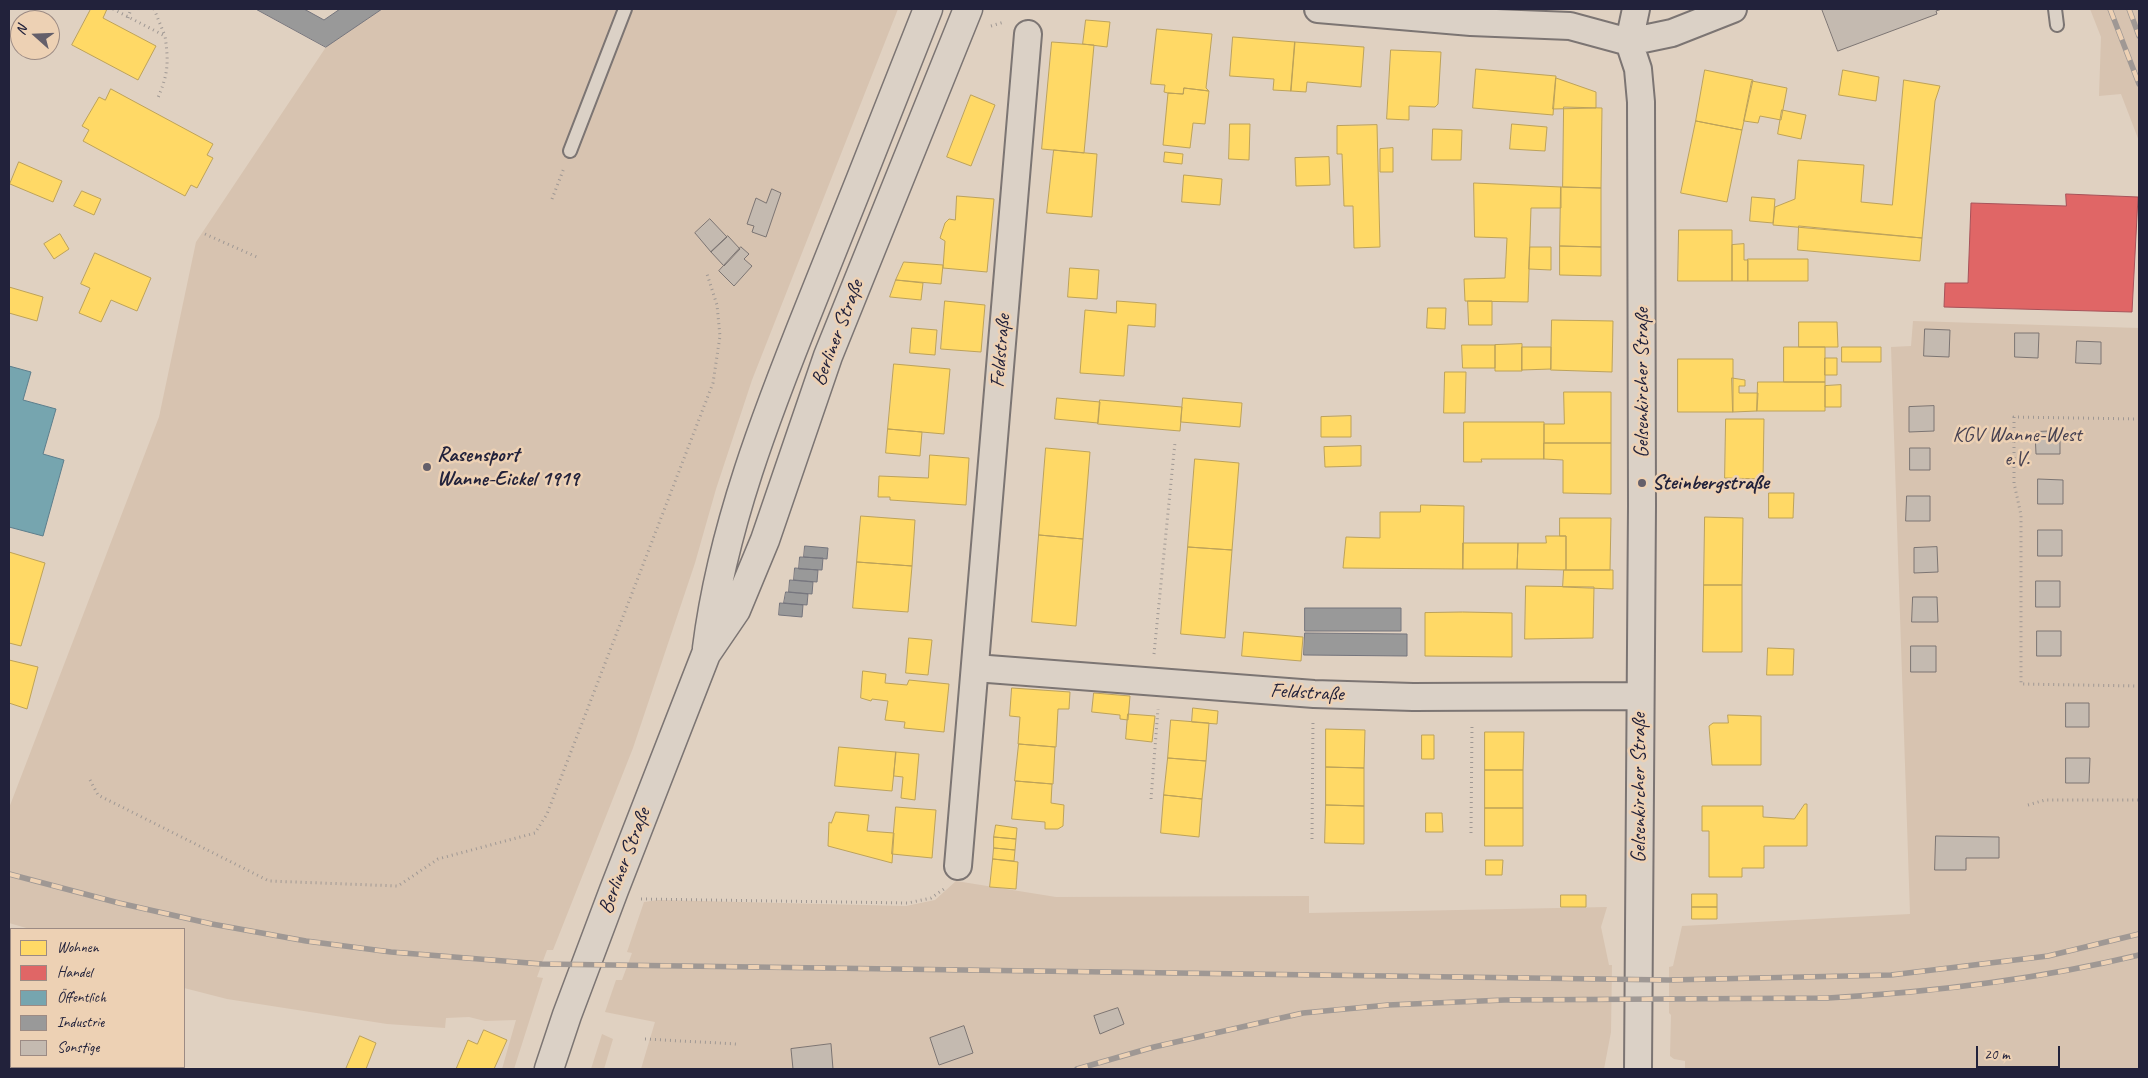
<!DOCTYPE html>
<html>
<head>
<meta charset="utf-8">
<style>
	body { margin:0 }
	#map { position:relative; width:2148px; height:1078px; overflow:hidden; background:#e0d1c1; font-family:Caveat,sans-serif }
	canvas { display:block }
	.frame { position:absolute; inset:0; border:10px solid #22223b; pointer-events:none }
	.legend { position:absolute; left:10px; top:928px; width:175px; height:140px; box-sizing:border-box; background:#edd1b4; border:1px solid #9c8b84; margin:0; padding:6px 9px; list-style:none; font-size:15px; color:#22223b }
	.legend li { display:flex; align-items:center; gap:10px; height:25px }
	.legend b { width:25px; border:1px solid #9c8b84 }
	.north { position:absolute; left:10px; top:10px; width:50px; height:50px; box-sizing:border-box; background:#edd1b4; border:1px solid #9c8b84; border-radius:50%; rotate:290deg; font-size:14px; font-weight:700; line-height:20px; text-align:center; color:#22223b }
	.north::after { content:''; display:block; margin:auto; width:18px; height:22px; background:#645f6a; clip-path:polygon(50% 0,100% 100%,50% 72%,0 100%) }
	.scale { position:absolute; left:1976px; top:1046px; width:84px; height:22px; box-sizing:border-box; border:2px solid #22223b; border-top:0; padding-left:6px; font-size:15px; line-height:18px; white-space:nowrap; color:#22223b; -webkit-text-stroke:4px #edd1b4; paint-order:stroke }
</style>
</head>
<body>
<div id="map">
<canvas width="2148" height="1078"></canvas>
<div class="frame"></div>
<ul class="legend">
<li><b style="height:14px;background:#ffd966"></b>Wohnen</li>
<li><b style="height:14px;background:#e06666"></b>Handel</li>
<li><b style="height:14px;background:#76a5af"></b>Öffentlich</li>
<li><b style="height:14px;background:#999"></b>Industrie</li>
<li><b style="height:14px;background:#c4bab0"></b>Sonstige</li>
</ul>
<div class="north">N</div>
<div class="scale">20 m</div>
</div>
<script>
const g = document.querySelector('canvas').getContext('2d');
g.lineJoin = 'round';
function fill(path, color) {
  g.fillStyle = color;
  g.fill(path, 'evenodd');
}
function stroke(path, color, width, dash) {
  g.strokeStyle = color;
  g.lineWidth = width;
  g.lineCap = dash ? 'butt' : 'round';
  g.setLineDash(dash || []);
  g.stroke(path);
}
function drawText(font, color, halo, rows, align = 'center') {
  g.font = font + ' Caveat,sans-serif';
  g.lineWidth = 5;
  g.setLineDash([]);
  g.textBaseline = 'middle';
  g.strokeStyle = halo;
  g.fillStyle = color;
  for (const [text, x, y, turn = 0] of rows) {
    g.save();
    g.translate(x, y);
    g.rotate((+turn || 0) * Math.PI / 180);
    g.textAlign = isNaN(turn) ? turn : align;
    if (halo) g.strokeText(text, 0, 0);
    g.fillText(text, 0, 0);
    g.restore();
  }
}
const built = new Path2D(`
	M382,9H898L752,380L716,489L695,563L633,748L553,950H547L537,977L543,978L514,1069H502L516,1020L485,1021L469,1017L446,1018L445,1028L387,1024L227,999L184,988V929H30L9,923V808L159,417L196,242L326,47Z
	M2090,9H2139V141L2121,94L2099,96L2101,37Z
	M1913,321L2139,328V1069H1685V1061L1674,1059L1670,1056L1671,1015L1669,1013V967L1673,966L1682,926L1910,914L1891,347L1911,346Z
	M956,881L1056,897L1309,896V913L1607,907L1601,927L1609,965H1612L1611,1032L1604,1069H641L655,1022L605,1012L616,980H622L632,953L627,952L644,902L658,900L906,906L935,900Z
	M602,1034L613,1039L604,1069H591Z`);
const homes = new Path2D(`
	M91,9H107L103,18L156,46L138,80L72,45Z
	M1086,20L1110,22L1107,47L1083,44Z
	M1157,29L1212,34L1206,88L1209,91L1184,88L1183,94L1168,93L1164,92L1165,85L1151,84Z
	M1233,37L1295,42L1291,91L1273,90L1274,79L1230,76Z
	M1052,42L1094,45L1084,153L1042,149Z
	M1295,42L1364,47L1361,87L1307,82L1306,92L1291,91Z
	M1391,50L1441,52L1438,104L1435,107L1409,106V120L1387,119Z
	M1476,69L1556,76L1553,115L1473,108Z
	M1705,70L1753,80L1742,130L1696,121Z
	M1843,70L1879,77L1876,101L1839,95Z
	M1556,78L1596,92V108L1553,109Z
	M1904,80L1940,86L1935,101L1922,238L1773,225L1775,207L1795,199L1798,160L1864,165L1861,202L1892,205Z
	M1752,81L1787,88L1781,120L1760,116L1758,123L1744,121Z
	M1184,88L1209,91L1205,124L1193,123L1190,148L1163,145L1168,93L1183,94Z
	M111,89L213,144L207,155L213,158L197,188L191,185L185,196L83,141L89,130L82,126L99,97L105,100Z
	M971,95L995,105L971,166L947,157Z
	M1564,107L1602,108L1601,188L1563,187Z
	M1782,110L1806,115L1801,139L1778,134Z
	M1696,121L1742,130L1727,202L1681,193Z
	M1230,124H1250L1249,160L1229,159Z
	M1512,124L1547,127L1545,151L1510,149Z
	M1377,125L1380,247L1354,248L1353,206H1344L1342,154H1337V126Z
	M1433,129L1462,130L1461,160H1432Z
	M1393,148V172H1380V149Z
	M1054,150L1097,154L1092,217L1047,213Z
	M1165,152L1183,154L1182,164L1164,162Z
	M1329,157L1330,185L1296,186L1295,158Z
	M19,162L62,181L53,202L10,184Z
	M1184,175L1222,179L1220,205L1182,202Z
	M1474,183L1561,187V208H1531L1528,302L1465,301L1464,279L1505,278L1507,238L1475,237Z
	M1561,187L1601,188V247L1560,246Z
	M82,191L101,199L94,215L74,206Z
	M957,196L994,199L987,272L943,268L945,241L940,238L945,223L949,219L955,220Z
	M1752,197L1775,199L1773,223L1750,221Z
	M1799,226L1922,238L1920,261L1798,250Z
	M1679,230H1732V281H1678Z
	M60,234L69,249L54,259L44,244Z
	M1744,244V260H1748V281H1732V245Z
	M1560,246L1601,247V276L1560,275Z
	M1530,247H1551V270L1529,269Z
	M95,253L151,278L137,311L111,300L101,322L79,313L90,288L81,284Z
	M1748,259H1808V281H1748Z
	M904,262L943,265L941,284L896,280Z
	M1070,268L1099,270L1097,299L1068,297Z
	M896,280L923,283L921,300L890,297Z
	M9,287L43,297L37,321L9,313Z
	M945,301L985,305L981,352L941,349Z
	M1117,301L1156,304L1155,327L1128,325L1124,376L1080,373L1085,310L1116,313Z
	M1468,301H1492V325H1469Z
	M1428,308H1446L1445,329L1427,328Z
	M1552,320L1613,321L1612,372L1551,370Z
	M1799,322H1837L1838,347H1799Z
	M912,328L937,330L935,355L910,353Z
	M1522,344V371H1495V345Z
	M1462,345H1495V368H1463Z
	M1522,347H1551V369L1522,370Z
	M1784,347H1825V382H1784Z
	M1842,347H1881V362H1842Z
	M1825,358H1837V375H1825Z
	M1678,359H1733V412H1678Z
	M894,364L950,369L944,434L888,429Z
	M1445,372H1466L1465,413H1444Z
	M1732,378L1745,380V386H1739V393H1758L1757,411L1733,412Z
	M1758,382H1825V411H1757Z
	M1841,385V407H1825V386Z
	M1564,392H1611V443H1544V424H1564Z
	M1057,398L1100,402L1098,423L1055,419Z
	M1183,398L1242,403L1240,427L1181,422Z
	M1100,400L1182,407L1180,431L1098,424Z
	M1351,416V437H1321V417Z
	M1726,419H1764L1763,479L1725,478Z
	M1464,422H1544V459H1481L1482,462H1464Z
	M888,429L922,432L920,456L886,453Z
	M1544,443H1611V494L1563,493V460L1544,459Z
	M1361,446V466L1325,467L1324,447Z
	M1046,448L1090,452L1083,539L1039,535Z
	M930,455L969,458L966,505L890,500V497H878L879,476L928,478Z
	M1195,459L1239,463L1232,550L1188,547Z
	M1769,493H1794L1793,518H1769Z
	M1421,505L1464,506L1463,569L1343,568L1346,537L1380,538V512H1420Z
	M861,516L915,520L912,566L857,562Z
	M1705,517L1743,518L1742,585H1704Z
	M1560,518H1611L1610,570H1566V536H1560Z
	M1039,535L1083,539L1076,626L1032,622Z
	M1546,536H1566V570L1517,569L1518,543H1546Z
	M1463,543H1518L1517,569H1463Z
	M1188,547L1232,550L1225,638L1181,634Z
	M9,552L45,563L21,646L9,643Z
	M857,562L912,566L908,612L853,608Z
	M1564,570H1613V589L1563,587Z
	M1704,585H1742V652H1703Z
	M1526,586L1594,587L1593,638L1525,639Z
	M1463,612L1512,613V657L1425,656V613Z
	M1244,632L1303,637L1301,661L1242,656Z
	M909,638L932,640L928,675L906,673Z
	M1768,648L1794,649L1793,675H1767Z
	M9,660L38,667L27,709L9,703Z
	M863,671L886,674L885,683L907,685L909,680L949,684L944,732L904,728L905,722L885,720L888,701L872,699L871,701L861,698Z
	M1012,688L1070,692L1069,709H1058L1056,747L1018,744L1020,717L1010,716Z
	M1094,693L1130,696L1128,720L1120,719V715L1092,712Z
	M1193,708L1218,711L1217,724L1192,722Z
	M1128,714L1155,716L1152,742L1126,739Z
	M1728,715L1761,716V765H1712L1709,726L1713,723H1728Z
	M1171,720L1209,723L1206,761L1168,758Z
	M1326,729L1365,730L1364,768L1326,767Z
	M1485,732H1524L1523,770H1485Z
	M1422,735H1434V759H1422Z
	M1019,744L1055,747L1053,784L1015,781Z
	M839,747L896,752L892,791L835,786Z
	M896,752L919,754L915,800L901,798L903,777L894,776Z
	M1168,758L1206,761L1202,799L1164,795Z
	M1326,767L1364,768V806L1326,805Z
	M1485,770H1523V808H1485Z
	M1016,781L1052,784L1051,803L1064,805L1063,826L1058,829H1045V822L1012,819Z
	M1164,795L1202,799L1199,837L1161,833Z
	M1805,804H1807V846H1764V868H1742V877H1709V831H1702V806H1763V817L1794,819Z
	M1326,805L1364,806V844L1325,843Z
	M896,807L936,810L932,858L892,854Z
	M1485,808H1523V846H1485Z
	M836,812L869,815L867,831L894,833L892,863L828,846L829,822L831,823Z
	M1426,813H1442L1443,832H1426Z
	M996,825L1017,828L1016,839L994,837Z
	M994,837L1016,839L1015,850L994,848Z
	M994,848L1015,850L1014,861L993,859Z
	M993,859L1018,862L1016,889L990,887Z
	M1486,860H1503L1502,875H1486Z
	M1692,894H1717V907H1692Z
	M1561,895H1586V907H1561Z
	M1692,907H1717V919H1692Z
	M484,1030L507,1040L494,1069H456L468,1040L477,1044Z
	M360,1036L376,1043L366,1069H346Z`);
const shops = new Path2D(`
	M2066,194L2138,197L2132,312L1944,307L1945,283H1968L1971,203L2066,206Z`);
const public = new Path2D(`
	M9,366L31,372L23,400L56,409L43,454L64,460L43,536L9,527Z`);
const industry = new Path2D(`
	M256,9H304L324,20L340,9H382L326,47Z
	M805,546L828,548L827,559L804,557Z
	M800,557L823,558L822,570L799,569Z
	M795,568L818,570L817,582L794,580Z
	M790,580L813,582L812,594L789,592Z
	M786,592L808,594L807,605L784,603Z
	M780,603L803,605L802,617L779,615Z
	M1305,608H1401V631H1305Z
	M1305,633L1407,634V656L1304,655Z`);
const building = new Path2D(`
	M1822,9H1942L1936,11L1937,14L1838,51Z
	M772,189L781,193L766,237L752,232L754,226L747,224L756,198L766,203Z
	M710,219L727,237L711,252L695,233Z
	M728,236L740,249L724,266L711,252Z
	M741,247L749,254L744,259L752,266L734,286L719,271Z
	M1925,329L1950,330L1949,357L1924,356Z
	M2015,333H2039L2038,358L2015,357Z
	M2077,341L2101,342V364L2076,363Z
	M1934,406V431L1909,432V407Z
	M2060,431V454H2036L2035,432Z
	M1910,448H1930V470H1910Z
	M2038,479L2063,480V504H2038Z
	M1907,496H1930V521H1906Z
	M2038,530H2062V556H2038Z
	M1937,547L1938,572L1914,573V548Z
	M2036,581H2060V607H2036Z
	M1913,597H1937L1938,622H1912Z
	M2037,631H2061V656H2037Z
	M1911,646H1936V672H1911Z
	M2066,703H2089V727H2066Z
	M2066,758H2090L2089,783H2066Z
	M1936,836L1999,837V858H1966V870H1935Z
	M1118,1008L1124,1024L1100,1034L1094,1016Z
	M964,1026L973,1053L939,1065L930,1038Z
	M831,1044L833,1069H793L791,1049Z`);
const path = new Path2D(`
	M113,9L165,36C169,63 168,75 157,100
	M154,9L165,36
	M128,18L131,9
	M991,26L1004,22
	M552,199L564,168
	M205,234L259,258
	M2139,419L2014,417V483L2021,515V684L2139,686
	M1154,654L1175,442
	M90,780L98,795L269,881L398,886L438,859L535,833L547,814L713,383L720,336L717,305L707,274
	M1151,799L1158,709
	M2028,805L2045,800H2139
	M1471,833L1472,724
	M1312,839L1313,720
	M641,899L908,903L931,898L944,889
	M645,1039L737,1044`);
const lane = new Path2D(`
	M2055,9L2057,25
	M570,151L625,9`);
const street = new Path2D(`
	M1318,9L1471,22L1570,26L1629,42
	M1636,9L1629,42L1638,69L1641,102L1642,506L1638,1069
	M1629,42L1672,33L1733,9
	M975,668L1314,694L1413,697L1640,696
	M958,866L1028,34`);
const secondary = new Path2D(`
	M707,648C722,528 767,413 812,301C851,204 890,106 928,9
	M549,1069L567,1015L614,890L706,654L736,610L765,540L828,356L968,9`);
const rail = new Path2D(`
	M2110,9L2139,84
	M2129,9L2139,36
	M9,874L119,903L212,924L306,941L391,952L542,964L1669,980L1891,975L2048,956L2139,934
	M1077,1069L1154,1047L1303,1013L1388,1005L1504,1000L1828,998C1935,992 2035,980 2139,955`);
const markers = [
	[427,467,5,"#645f6a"],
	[1642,483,5,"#645f6a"]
];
const streetNames = [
	["Berliner Straße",838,333,-69],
	["Feldstraße",1001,351,-85],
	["Gelsenkircher Straße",1642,383,-90],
	["Feldstraße",1307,693,3],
	["Gelsenkircher Straße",1639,788,-90],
	["Berliner Straße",625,861,-69]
];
const parkNames = [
	["KGV Wanne-West",2017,435],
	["e.V.",2017,459]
];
const poiNames = [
	["Rasensport",437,455],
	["Wanne-Eickel 1919",437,479],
	["Steinbergstraße",1652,483]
];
fill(built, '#d7c3b0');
fill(homes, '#ffd966');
stroke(homes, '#bda259', 1);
fill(shops, '#e06666');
stroke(shops, '#a75259', 1);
fill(public, '#76a5af');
stroke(public, '#5d7e8c', 1);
fill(industry, '#999');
stroke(industry, '#75757d', 1);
fill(building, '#c4bab0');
stroke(building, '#7c7573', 1);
stroke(lane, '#7c7573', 16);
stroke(street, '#7c7573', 30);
stroke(secondary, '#7c7573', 31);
stroke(path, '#9f9894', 3, [1, 4]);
stroke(lane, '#dbd1c6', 12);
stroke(street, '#dbd1c6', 26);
stroke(secondary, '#dbd1c6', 28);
stroke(rail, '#9f9894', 5.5);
stroke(rail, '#edd1b4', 4, [11]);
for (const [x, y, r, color] of markers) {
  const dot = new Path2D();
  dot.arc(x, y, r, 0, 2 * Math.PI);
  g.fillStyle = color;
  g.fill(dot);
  stroke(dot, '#edd1b4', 2);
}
drawText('21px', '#22223b', '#edd1b4', streetNames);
drawText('21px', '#454050', '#edd1b4', parkNames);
drawText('bold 21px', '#22223b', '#edd1b4', poiNames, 'left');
</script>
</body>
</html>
